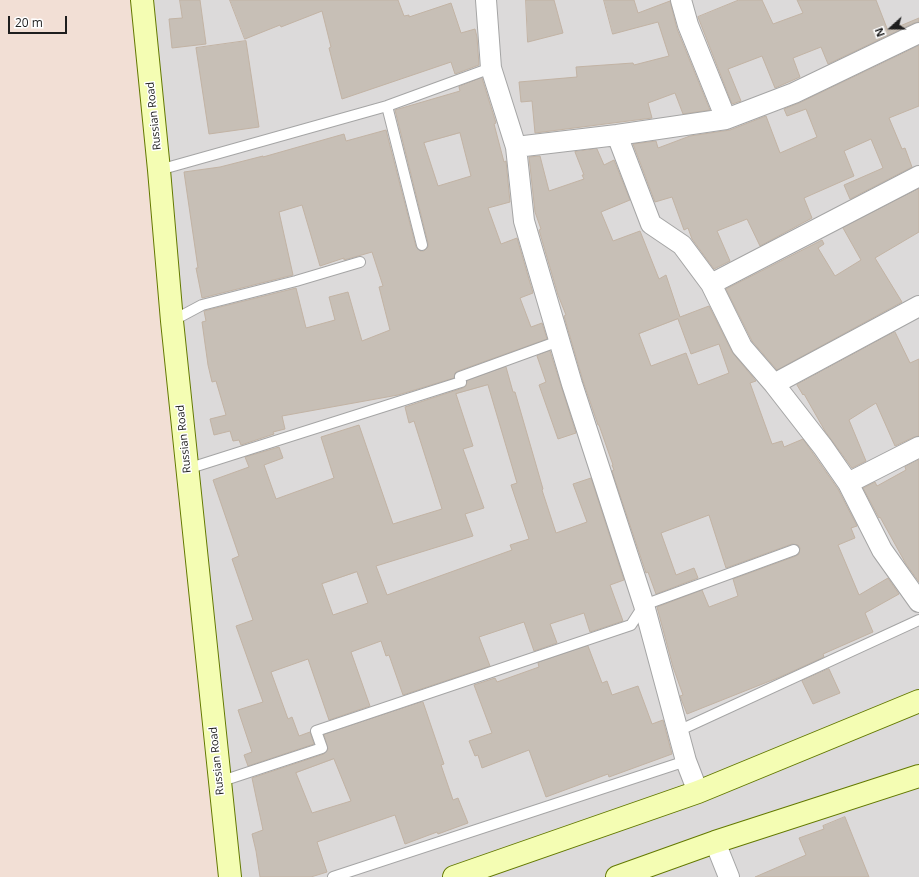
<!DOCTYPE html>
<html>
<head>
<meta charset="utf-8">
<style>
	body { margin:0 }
	#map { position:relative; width:919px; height:877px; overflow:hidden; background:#efece3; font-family:"Open Sans",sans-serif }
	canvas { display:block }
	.north { position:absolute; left:871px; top:8px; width:40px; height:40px; -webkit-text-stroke:3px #fff; paint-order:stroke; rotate:249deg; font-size:11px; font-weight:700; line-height:16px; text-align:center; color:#1e1e1e }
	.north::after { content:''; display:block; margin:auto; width:14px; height:18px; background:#1e1e1e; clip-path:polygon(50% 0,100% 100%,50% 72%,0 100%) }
	.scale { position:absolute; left:8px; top:16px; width:59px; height:18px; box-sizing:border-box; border:2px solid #1e1e1e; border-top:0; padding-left:5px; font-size:12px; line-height:14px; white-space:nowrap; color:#1e1e1e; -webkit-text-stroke:3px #fff; paint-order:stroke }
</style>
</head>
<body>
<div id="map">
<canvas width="919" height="877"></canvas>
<div class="north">N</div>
<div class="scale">20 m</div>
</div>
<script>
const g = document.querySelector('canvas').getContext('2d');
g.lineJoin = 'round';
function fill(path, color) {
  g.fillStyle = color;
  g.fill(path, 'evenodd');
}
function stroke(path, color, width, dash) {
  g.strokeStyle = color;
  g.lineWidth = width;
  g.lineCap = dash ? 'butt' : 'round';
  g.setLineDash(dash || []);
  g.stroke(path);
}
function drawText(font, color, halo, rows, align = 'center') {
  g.font = font + ' "Open Sans",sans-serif';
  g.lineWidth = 3;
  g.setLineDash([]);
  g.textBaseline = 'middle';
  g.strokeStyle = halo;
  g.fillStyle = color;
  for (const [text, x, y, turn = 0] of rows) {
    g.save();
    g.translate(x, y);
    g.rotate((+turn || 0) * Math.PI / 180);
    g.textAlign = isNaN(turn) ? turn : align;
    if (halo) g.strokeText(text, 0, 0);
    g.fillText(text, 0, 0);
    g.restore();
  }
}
const residential = new Path2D(`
	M142,0H919V877H230Z`);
const military = new Path2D(`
	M0,0H142L230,877H0Z`);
const building = new Path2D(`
	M180,0H200L206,44L172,48L169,19L182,18Z
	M230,0H398L404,16L409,15V17L451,3L461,33L475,29L477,37L479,65L455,74L451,62L342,99L329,48L331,47L322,11L281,27L280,25L245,39Z
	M526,0H554L563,33L528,42Z
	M604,0H634L638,13L670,1L677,29L710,110L683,114L675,93L648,103L652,118L535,133L532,101L521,102L519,82L577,77L576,67L633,63L634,65L669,56L658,22L613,34Z
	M739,0H762L773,24L803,13L797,0H876L888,31L919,18V22L914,23L828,64L821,47L793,58L800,77L775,88L762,56L728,69L741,101L732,104L698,17Z
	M246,41L259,127L209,134L196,48Z
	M919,46V106L889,118L902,149L905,148L912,167L850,199L844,185L883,168L871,139L844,151L854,176L804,198L812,218L760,246L747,219L717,231L730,261L714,269L692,239L688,228L684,230L672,197L655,202L633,144L656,141L658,148L690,136L730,130L766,116L780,153L817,137L806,109L787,116L784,109L799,103Z
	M482,78L496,123L494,124L504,162L506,161L510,202L488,208L501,244L517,238L533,293L520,298L531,327L542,323L547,339L458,371L455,373L454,378L398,395L282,416L285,429L273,432L274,434L241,445L239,440L233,441L230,431L214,435L210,419L226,415L216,381L212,382L208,365L202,322L206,321L204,311L296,288L306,328L335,320L329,297L348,292L362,341L390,330L379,287L383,286L372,252L344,260V258L320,266L302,205L279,212L293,275L202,298L196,268H198L184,172L220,167L263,156V157L344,134L346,141L386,130L416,247L420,251H424L428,247V243L395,110L460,91L459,87ZM460,133L471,176L438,186L424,143Z
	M597,149L604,165L614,160L630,200L601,212L613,241L640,231L659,279L666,275L680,317L709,306L732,352L756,381L750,383L772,444L782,441L784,447L803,439L838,489L857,526L851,528L855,538L838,545L859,595L888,578L899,594L865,613L873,632L823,654L824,657L780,677L687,714L680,696L683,695L673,667L657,607L702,590L709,607L738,596L733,579L796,556L799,554L800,548L798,545L792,544L726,568L709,515L661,533L676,575L694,568L698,578L656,594L648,572L646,573L612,471L614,470L612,465H613L599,425H598L583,381L564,316L566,315L558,295L539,230L541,229L535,212L529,157L540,156L549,191L584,179L582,175H584L575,152ZM678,319L691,354L719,344L729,373L698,385L686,353L651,366L639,334Z
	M919,189V232L875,258L902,302L777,370L752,341L726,289L822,240L824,244L818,248L835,276L861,260L843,228Z
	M895,332L910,363L919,359V436L914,437L895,446L876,403L849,420L866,461L852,468L825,431L804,394L803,395L797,385Z
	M550,351L576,433L558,439L539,385L546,382L537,356Z
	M506,367L513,392H515L543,489L542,490L556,533L587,522L573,484L591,478L624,580L610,585L623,621L590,632L584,613L550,624L557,643L534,651L524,622L479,637L490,666L403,695L389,655L386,656L381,641L351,652L370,706L329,720L308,659L271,672L288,719L292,717L299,736L310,732L314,744L248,766L244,755L252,752L238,710L263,702L236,626L253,620L232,559L239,556L213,480L249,467L245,457L279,447L283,458L264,465L276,499L334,478L321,437L359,425L393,524L442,509L414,421L409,423L405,407L463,388L466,386L467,381ZM488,385L517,483L511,485L529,539L510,545L512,550L387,595L376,566L473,536L465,514L484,508L463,449L473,446L456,394ZM357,572L368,603L333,615L322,584Z
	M919,460V582L906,564L880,517L879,518L863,488L875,482L877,486L906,470L905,467Z
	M588,646L602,683L607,681L612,695L638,686L652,724L663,720L672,754L609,777L608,774L546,797L529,750L482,768L478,755L475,756L469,741L492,733L474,685L495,678L497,682L539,667L538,663Z
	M829,669L840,693L813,704L802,681Z
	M423,702L444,764L441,765L453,800L458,798L468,823L438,834L437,832L405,844L395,815L317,842L327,872L311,877H260L256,851L252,834L263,830L252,778L324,754L328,749L324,735ZM334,759L351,801L312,813L296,773Z
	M845,817L869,877H755L806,855L799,838L824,829L823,826Z`);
const lane = new Path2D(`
	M387,106L422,245
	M159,170L387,106L491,68
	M172,321L202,305L296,281L360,262
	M187,469L461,382L460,377L559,341
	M678,731L919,620
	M219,782L322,748L316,731L631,625L644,605L794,550
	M333,877L686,761`);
const street = new Path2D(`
	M486,0L491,68L516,147L524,221L572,384L644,605L686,761L698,792
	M681,0L688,25L726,119
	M617,135L651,224L682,245L711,284L742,347L774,384L823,447L848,483L882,550L919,602
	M516,147L617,135L726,119L794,93L919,33
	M711,284L919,176
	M774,384L919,306
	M848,483L919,447
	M715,842L729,877`);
const secondary = new Path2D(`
	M142,0L159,170L172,321L230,877
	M454,877L698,792L919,701
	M617,877L715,842L919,776`);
const streetNames = [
	["Russian Road",154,116,-96],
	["Russian Road",184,439,-96],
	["Russian Road",217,761,-96]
];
fill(residential, '#dcdada');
fill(military, '#f2dfd5');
fill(building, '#c7bfb6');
stroke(building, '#c2b3a4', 1);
stroke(lane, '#a5a5a5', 12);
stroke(street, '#a5a5a5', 22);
stroke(secondary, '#637900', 24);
stroke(lane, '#fff', 10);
stroke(street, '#fff', 20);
stroke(secondary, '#f4fdb3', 22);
drawText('11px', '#1e1e1e', '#fff', streetNames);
</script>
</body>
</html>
